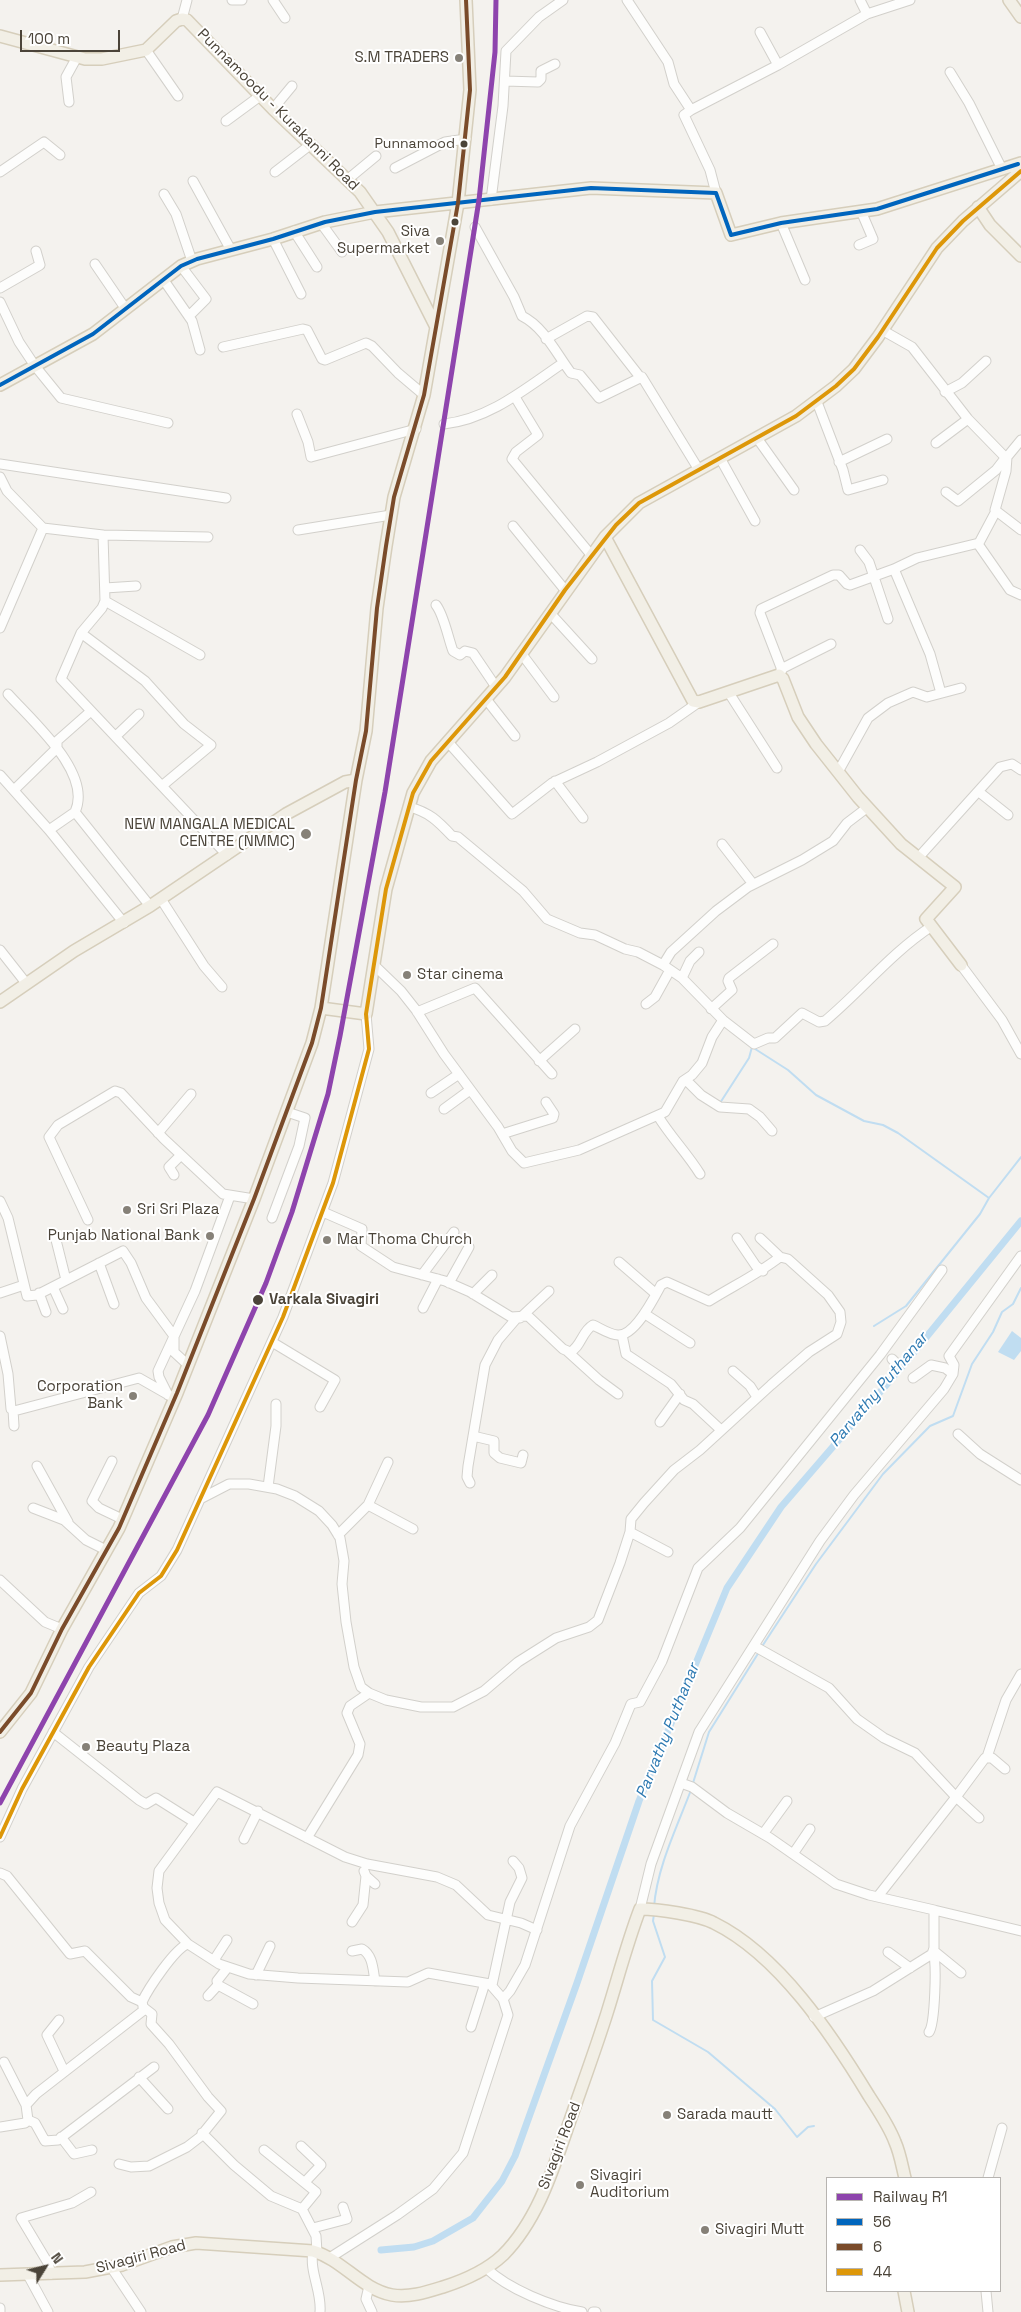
<!DOCTYPE html>
<html>
<head>
<meta charset="utf-8">
<style>
	body { margin:0 }
	#map { position:relative; width:1021px; height:2312px; overflow:hidden; background:#f4f2ee; font-family:"Space Grotesk",sans-serif }
	canvas { display:block }
	.legend { position:absolute; left:826px; top:2177px; width:175px; height:115px; box-sizing:border-box; background:#fff; border:1px solid #b7b4b0; margin:0; padding:6px 9px; list-style:none; font-size:15px; color:#4b4439 }
	.legend li { display:flex; align-items:center; gap:10px; height:25px }
	.legend b { width:25px; border:1px solid #b7b4b0 }
	.north { position:absolute; left:20px; top:2242px; width:50px; height:50px; -webkit-text-stroke:4px #fff; paint-order:stroke; rotate:54deg; font-size:14px; font-weight:700; line-height:20px; text-align:center; color:#4b4439 }
	.north::after { content:''; display:block; margin:auto; width:18px; height:22px; background:#4b4439; clip-path:polygon(50% 0,100% 100%,50% 72%,0 100%) }
	.scale { position:absolute; left:20px; top:30px; width:100px; height:22px; box-sizing:border-box; border:2px solid #4b4439; border-top:0; padding-left:6px; font-size:15px; line-height:18px; white-space:nowrap; color:#4b4439; -webkit-text-stroke:4px #fff; paint-order:stroke }
</style>
</head>
<body>
<div id="map">
<canvas width="1021" height="2312"></canvas>
<ul class="legend">
<li><b style="height:6px;background:#8e44ad"></b>Railway R1</li>
<li><b style="height:6px;background:#0065bd"></b>56</li>
<li><b style="height:6px;background:#7a4b2a"></b>6</li>
<li><b style="height:6px;background:#dd9709"></b>44</li>
</ul>
<div class="north">N</div>
<div class="scale">100 m</div>
</div>
<script>
const g = document.querySelector('canvas').getContext('2d');
g.lineJoin = 'round';
function fill(path, color) {
  g.fillStyle = color;
  g.fill(path, 'evenodd');
}
function stroke(path, color, width, dash) {
  g.strokeStyle = color;
  g.lineWidth = width;
  g.lineCap = dash ? 'butt' : 'round';
  g.setLineDash(dash || []);
  g.stroke(path);
}
function drawText(font, color, halo, rows, align = 'center') {
  g.font = font + ' "Space Grotesk",sans-serif';
  g.lineWidth = 4;
  g.setLineDash([]);
  g.textBaseline = 'middle';
  g.strokeStyle = halo;
  g.fillStyle = color;
  for (const [text, x, y, turn = 0] of rows) {
    g.save();
    g.translate(x, y);
    g.rotate((+turn || 0) * Math.PI / 180);
    g.textAlign = isNaN(turn) ? turn : align;
    if (halo) g.strokeText(text, 0, 0);
    g.fillText(text, 0, 0);
    g.restore();
  }
}
const water = new Path2D(`
	M1012,1331L1021,1338V1351L1014,1360L998,1352Z`);
const stream = new Path2D(`
	M720,1103L749,1058L752,1047L788,1070L816,1095L864,1121L883,1125L898,1133L989,1198L1021,1157
	M874,1326L906,1306L980,1214L989,1198
	M761,1648L816,1564L883,1474L930,1426L953,1416L972,1364L993,1332L1002,1312L1013,1304L1021,1288
	M693,1783L709,1732L759,1652
	M654,1907C657,1867 677,1827 691,1790
	M654,1914L653,1921L665,1957L652,1981L653,2020L708,2052L775,2109L797,2137L808,2127L814,2126`);
const canal = new Path2D(`
	M381,2250L414,2247L433,2241L473,2218L502,2181L515,2156L577,1983L639,1801L727,1588L781,1507L906,1362L1021,1221`);
const minor = new Path2D(`
	M232,0H242
	M273,0L285,18
	M627,0L668,62L674,84L691,110L684,115L710,170L716,193
	M867,14L910,0
	M182,19L187,0
	M146,50L178,96
	M778,65L867,14L860,0
	M950,72L969,103L1002,169
	M505,81L538,82L541,79V71L555,64
	M69,102L66,77L77,57
	M273,109L292,86
	M691,110L778,65L760,32
	M226,121L260,96
	M395,168L445,142L466,139
	M0,172L44,142L60,155
	M275,172L310,145
	M347,180L376,156
	M193,181L231,250
	M164,194L176,214L192,261
	M491,200L503,106L506,51L539,17L563,0
	M321,223L342,252
	M781,223L805,280
	M475,227L514,297L522,316C544,327 556,353 571,373L580,375L599,398L642,377L699,470
	M294,231L317,267
	M273,239L301,294
	M859,245L873,239L861,211
	M95,264L125,308
	M181,266L206,299L191,314
	M163,279L192,321L200,350
	M0,288L40,265L36,251
	M0,302L19,342L35,366L61,398L168,423
	M882,330L912,347L968,419L1004,456L1007,457L1021,440
	M546,339L587,316L593,317L640,377
	M223,347L303,329L307,330L322,359L325,360L366,343L372,346L398,373L424,395
	M945,392L962,383L986,361
	M515,397L538,435L516,452L512,459L592,556
	M817,402L843,470L848,490L883,480
	M297,414L308,442L311,457L416,429
	M444,424C490,419 526,388 563,363
	M757,438L794,490
	M936,443L968,419
	M1007,457L1006,471L995,510L1021,530
	M720,458L755,521
	M839,462L887,439
	M0,464L226,498
	M0,477L7,491L43,528L103,535L105,601L102,608L81,633L61,679L227,855
	M946,492L958,501L996,470L1006,457
	M513,526L565,590
	M298,530L391,515
	M103,535L208,537
	M978,544L1010,590L1021,595
	M860,550L869,562L888,619
	M894,569L930,654L941,693
	M105,588L136,586
	M105,601L200,655
	M436,605C444,615 448,638 453,651L460,655L465,651L473,653L496,687
	M550,613L592,659
	M0,628L43,528
	M81,633L145,681L184,724L211,745L163,785
	M521,653L554,697
	M781,669L831,644
	M779,675L782,670L760,613L761,609L833,575H839L847,584L850,585L894,569L917,558L979,543L996,511
	M729,693L777,768
	M8,694C32,721 93,773 75,812
	M486,699L515,736
	M116,736L139,714
	M448,742L512,814L552,783L597,762L669,723L699,702
	M838,772L868,718L888,703L913,692L927,697L961,688
	M0,775L49,830L75,812L150,906
	M555,781L583,818
	M14,790L57,748V741L91,711
	M979,792L1008,815
	M409,807C429,812 438,821 452,836L458,837L523,891L547,919L580,933L595,935L625,949L638,952L663,965L682,978L723,1020L754,1044L768,1038H775L802,1013L819,1022L825,1021C862,990 891,953 932,926
	M49,830L124,923
	M722,844L753,884
	M918,858L1000,767L1012,764L1021,770
	M161,899L204,966L222,987
	M0,950L26,983
	M374,965L401,991L416,1010L444,1054L498,1127L512,1151L524,1163L579,1150L665,1112L683,1081L692,1075L702,1063L712,1037L723,1020
	M663,965L671,952L716,911L748,887L802,860L833,841L847,823L868,807
	M961,965L1002,1020L1021,1054
	M682,978L690,961L699,952
	M646,1004L655,997L670,970
	M711,1009L732,990L728,981L729,978L773,944
	M417,1012L475,988L552,1074
	M539,1061L575,1029
	M683,1081L688,1082L701,1095L720,1107L749,1109L760,1117L772,1131
	M431,1093L459,1074
	M444,1109L470,1090
	M658,1116C670,1136 687,1153 700,1174
	M158,1133L191,1094
	M502,1134L553,1118L554,1114L546,1102
	M174,1175L169,1167L181,1155
	M0,1201L8,1218L27,1296L37,1295L123,1251L131,1263L146,1298L174,1336V1352L187,1364
	M272,1218L299,1146L305,1118L287,1112
	M88,1220L49,1137L58,1125L115,1091L121,1093L164,1139L223,1194L254,1199
	M55,1236L66,1280
	M737,1238L756,1266L763,1271
	M760,1238L780,1257
	M619,1262L656,1294
	M99,1263L114,1304
	M422,1275L454,1232
	M449,1283L469,1247
	M53,1287L63,1309
	M0,1293L24,1285
	M39,1293L46,1312
	M473,1294L492,1275
	M423,1308L438,1279
	M645,1314L690,1343
	M520,1318L549,1291
	M622,1335L626,1354L671,1384L684,1400L693,1404L721,1430
	M0,1336L8,1374L11,1409L14,1411L139,1378L174,1398
	M272,1342L335,1380L320,1407
	M567,1351L599,1380L618,1394
	M892,1359L895,1362
	M733,1371L750,1386L757,1397
	M913,1378L931,1365L945,1368L953,1374
	M168,1395L159,1377L158,1371L195,1291L230,1196
	M13,1410L14,1426
	M660,1422L680,1394
	M958,1434L980,1454L1021,1480
	M473,1436L494,1441V1453L500,1458L521,1463L523,1455
	M112,1461L92,1501L99,1508L122,1519
	M37,1466L68,1522
	M470,1483L467,1477L468,1466L485,1365L498,1340L516,1319
	M268,1487L276,1426V1404
	M200,1499L229,1484H249L277,1489L295,1496L319,1511L332,1525L340,1538L344,1561L342,1584L346,1622L354,1667L361,1687L369,1693L386,1700L421,1707H453L484,1691L518,1662L556,1638L589,1627L598,1620L620,1563L630,1532L631,1519L644,1503L674,1470L700,1450L771,1385L809,1352L837,1334L841,1322L840,1312L828,1295L788,1259L780,1257C758,1274 733,1286 709,1301L667,1282L661,1285C654,1298 635,1336 618,1335C610,1335 600,1328 593,1325C582,1331 581,1347 570,1352L563,1349L528,1316L511,1317L470,1292L445,1281L393,1267L361,1246L362,1229L323,1212
	M368,1505L413,1529
	M33,1508L64,1520L86,1540L106,1550
	M630,1532L668,1552
	M338,1535L368,1505L388,1462
	M0,1580L45,1622L62,1629
	M754,1646L829,1688L857,1719L884,1738L915,1753L956,1797L985,1758H992L1005,1769
	M53,1732L139,1800L146,1804L156,1798L194,1822
	M987,1757L1006,1700L1021,1674
	M681,1783L692,1787L727,1813L770,1838L836,1884L869,1895L934,1910V1948L932,1954L873,1991L814,2017
	M763,1834L787,1801
	M0,1837L22,1789L89,1667L139,1593L161,1576L177,1550L283,1317L333,1183L369,1049L366,1014
	M307,1838L358,1755L360,1744L347,1713L350,1706L369,1693
	M244,1839L258,1811
	M793,1854L810,1829
	M364,1871L366,1876L375,1884
	M0,1873L7,1876L70,1954L85,1951L131,1997L142,2002
	M879,1895L956,1797L979,1818
	M640,1909L651,1864L699,1732L820,1541L854,1495L944,1389L953,1374L954,1365L949,1356L1021,1256
	M934,1910L1021,1931
	M352,1922L363,1905L366,1876
	M188,1944L165,1920L159,1903L157,1888L159,1871L217,1792L345,1857L367,1864L437,1877L456,1885L488,1915L521,1923L537,1930
	M352,1951L362,1949C373,1955 373,1970 375,1981
	M934,1951L961,1973
	M888,1952L910,1968
	M214,1960L227,1940
	M228,1967L217,1981L218,1985L253,2004
	M256,1975L270,1946
	M492,1985L510,1902L522,1878L519,1868L513,1861
	M208,1996L218,1985
	M59,2020L47,2035L64,2071
	M471,2027L485,1983
	M929,2032C935,2024 937,1962 933,1952
	M4,2062L26,2105
	M139,2077L168,2109
	M28,2120L35,2123L45,2141L58,2140L154,2067
	M0,2127L25,2123L28,2120L26,2105L36,2094L144,2010L142,2002C148,1989 175,1948 188,1944L219,1964L249,1974L298,1978L408,1982L428,1973L490,1984L503,1999
	M202,2133L234,2165L271,2196L302,2209L316,2236L317,2252
	M61,2137L74,2154L92,2150
	M301,2146L321,2165L305,2182
	M264,2150L316,2192L302,2209
	M119,2164L131,2167L149,2166L187,2147L200,2137L221,2111L208,2097L169,2044L151,2024L152,2014L143,2007
	M988,2178L1002,2128
	M313,2228L347,2219L343,2207
	M313,2251C309,2272 322,2291 320,2312
	M331,2257L397,2215L433,2189L463,2153L508,2015L503,1999L510,1991L525,1965L570,1826L615,1743L631,1704L640,1702L662,1661L698,1568L740,1528L880,1355L942,1270
	M111,2267L141,2312
	M486,2268C508,2289 552,2307 582,2312
	M51,2274L48,2263L21,2218L72,2203L91,2192
	M28,2275L48,2312
	M369,2286L366,2299L372,2312
	M986,2291L988,2312
	M0,2308V2312
	M593,2312H596`);
const major = new Path2D(`
	M1009,0L1021,17
	M0,36L85,59H102L146,50L176,21L182,19L187,20L273,109L360,192L388,232L436,327
	M978,207L990,225L1021,256
	M0,385L93,334L181,266L197,259L273,239L325,222L375,212L591,188L716,193L731,235L781,223L877,209L1021,163
	M605,537L693,701L699,702L779,675L783,679L798,717L816,744L858,797L901,844L955,887L926,919L961,965
	M0,1002L74,951L150,906L286,814L345,782L356,780
	M321,1008L366,1014L386,889L413,793L431,761L505,677L605,537L639,503L796,416L836,386L854,369L878,337L937,248L963,221L1021,171
	M0,1732L31,1693L62,1629L119,1528L177,1393L254,1199L312,1043L321,1008L356,780L366,731L377,608L386,546L394,497L424,395L458,203L470,90L466,0
	M0,2275L85,2272L122,2265L172,2247L196,2243L313,2251C343,2260 361,2289 392,2295C409,2298 427,2292 443,2287C465,2280 486,2271 503,2255C535,2223 551,2176 565,2135C579,2094 594,2054 607,2013C618,1978 627,1943 640,1909C658,1909 699,1915 714,1923C779,1955 832,2035 869,2096C878,2110 889,2126 895,2142C900,2153 902,2166 905,2178
	M904,2291L908,2312`);
const bus1 = new Path2D(`
	M0,385L93,334L181,266L197,259L273,239L325,222L375,212L591,188L716,193L731,235L781,223L877,209L1018,164`);
const bus2 = new Path2D(`
	M0,1732L31,1693L62,1629L119,1528L177,1393L254,1199L312,1043L321,1008L356,780L366,731L377,608L386,546L394,497L424,395L458,203L470,90L466,0`);
const bus3 = new Path2D(`
	M0,1837L22,1789L89,1667L139,1593L161,1576L177,1550L283,1317L333,1183L369,1049L366,1014L386,889L413,793L431,761L505,677L565,590L616,525L639,503L796,416L836,386L854,369L878,337L937,248L963,221L1021,171`);
const rail1 = new Path2D(`
	M0,1803L208,1415L266,1283L292,1212L328,1094L340,1036L385,792L479,200L495,52L496,0`);
const markers = [
	[459,58,5,"#868178"],
	[464,144,4.5,"#4b4439"],
	[455,222,4.5,"#4b4439"],
	[440,241,5,"#868178"],
	[306,834,6,"#868178"],
	[407,975,5,"#868178"],
	[127,1210,5,"#868178"],
	[210,1236,5,"#868178"],
	[327,1240,5,"#868178"],
	[258,1300,6,"#4b4439"],
	[133,1396,5,"#868178"],
	[86,1747,5,"#868178"],
	[667,2115,5,"#868178"],
	[580,2185,5,"#868178"],
	[705,2230,5,"#868178"]
];
const busNames = [
	["Punnamood",455,144]
];
const poiNames = [
	["S.M TRADERS",449,58,"right"],
	["Siva",430,232,"right"],
	["Supermarket",430,249,"right"],
	["NEW MANGALA MEDICAL",295,825,"right"],
	["CENTRE (NMMC)",295,842,"right"],
	["Star cinema",417,975],
	["Sri Sri Plaza",137,1210],
	["Punjab National Bank",200,1236,"right"],
	["Mar Thoma Church",337,1240],
	["Corporation",123,1387,"right"],
	["Bank",123,1404,"right"],
	["Beauty Plaza",96,1747],
	["Sarada mautt",677,2115],
	["Sivagiri",590,2176],
	["Auditorium",590,2193],
	["Sivagiri Mutt",715,2230]
];
const streetNames = [
	["Punnamoodu - Kurakanni Road",278,110,45],
	["Sivagiri Road",560,2146,-69],
	["Sivagiri Road",141,2257,-15]
];
const stopNames = [
	["Varkala Sivagiri",269,1300]
];
const waterNames = [
	["Parvathy Puthanar",879,1390,-50],
	["Parvathy Puthanar",668,1731,-68]
];
fill(water, '#c0ddf1');
stroke(stream, '#c0ddf1', 2);
stroke(canal, '#c0ddf1', 7);
stroke(minor, '#d2d0cb', 11);
stroke(major, '#d6cebb', 14);
stroke(minor, '#fdfdfc', 9);
stroke(major, '#f2efe6', 11);
stroke(bus1, '#0065bd', 4);
stroke(bus2, '#7a4b2a', 4);
stroke(bus3, '#dd9709', 4);
stroke(rail1, '#8e44ad', 5);
for (const [x, y, r, color] of markers) {
  const dot = new Path2D();
  dot.arc(x, y, r, 0, 2 * Math.PI);
  g.fillStyle = color;
  g.fill(dot);
  stroke(dot, '#fff', 2);
}
drawText('14px', '#4b4439', '#fff', busNames, 'right');
drawText('15px', '#4b4439', '#fff', poiNames, 'left');
drawText('15px', '#4b4439', '#fff', streetNames);
drawText('bold 15px', '#4b4439', '#fff', stopNames, 'left');
drawText('italic 16px', '#2e7ab2', '#fff', waterNames);
</script>
</body>
</html>
